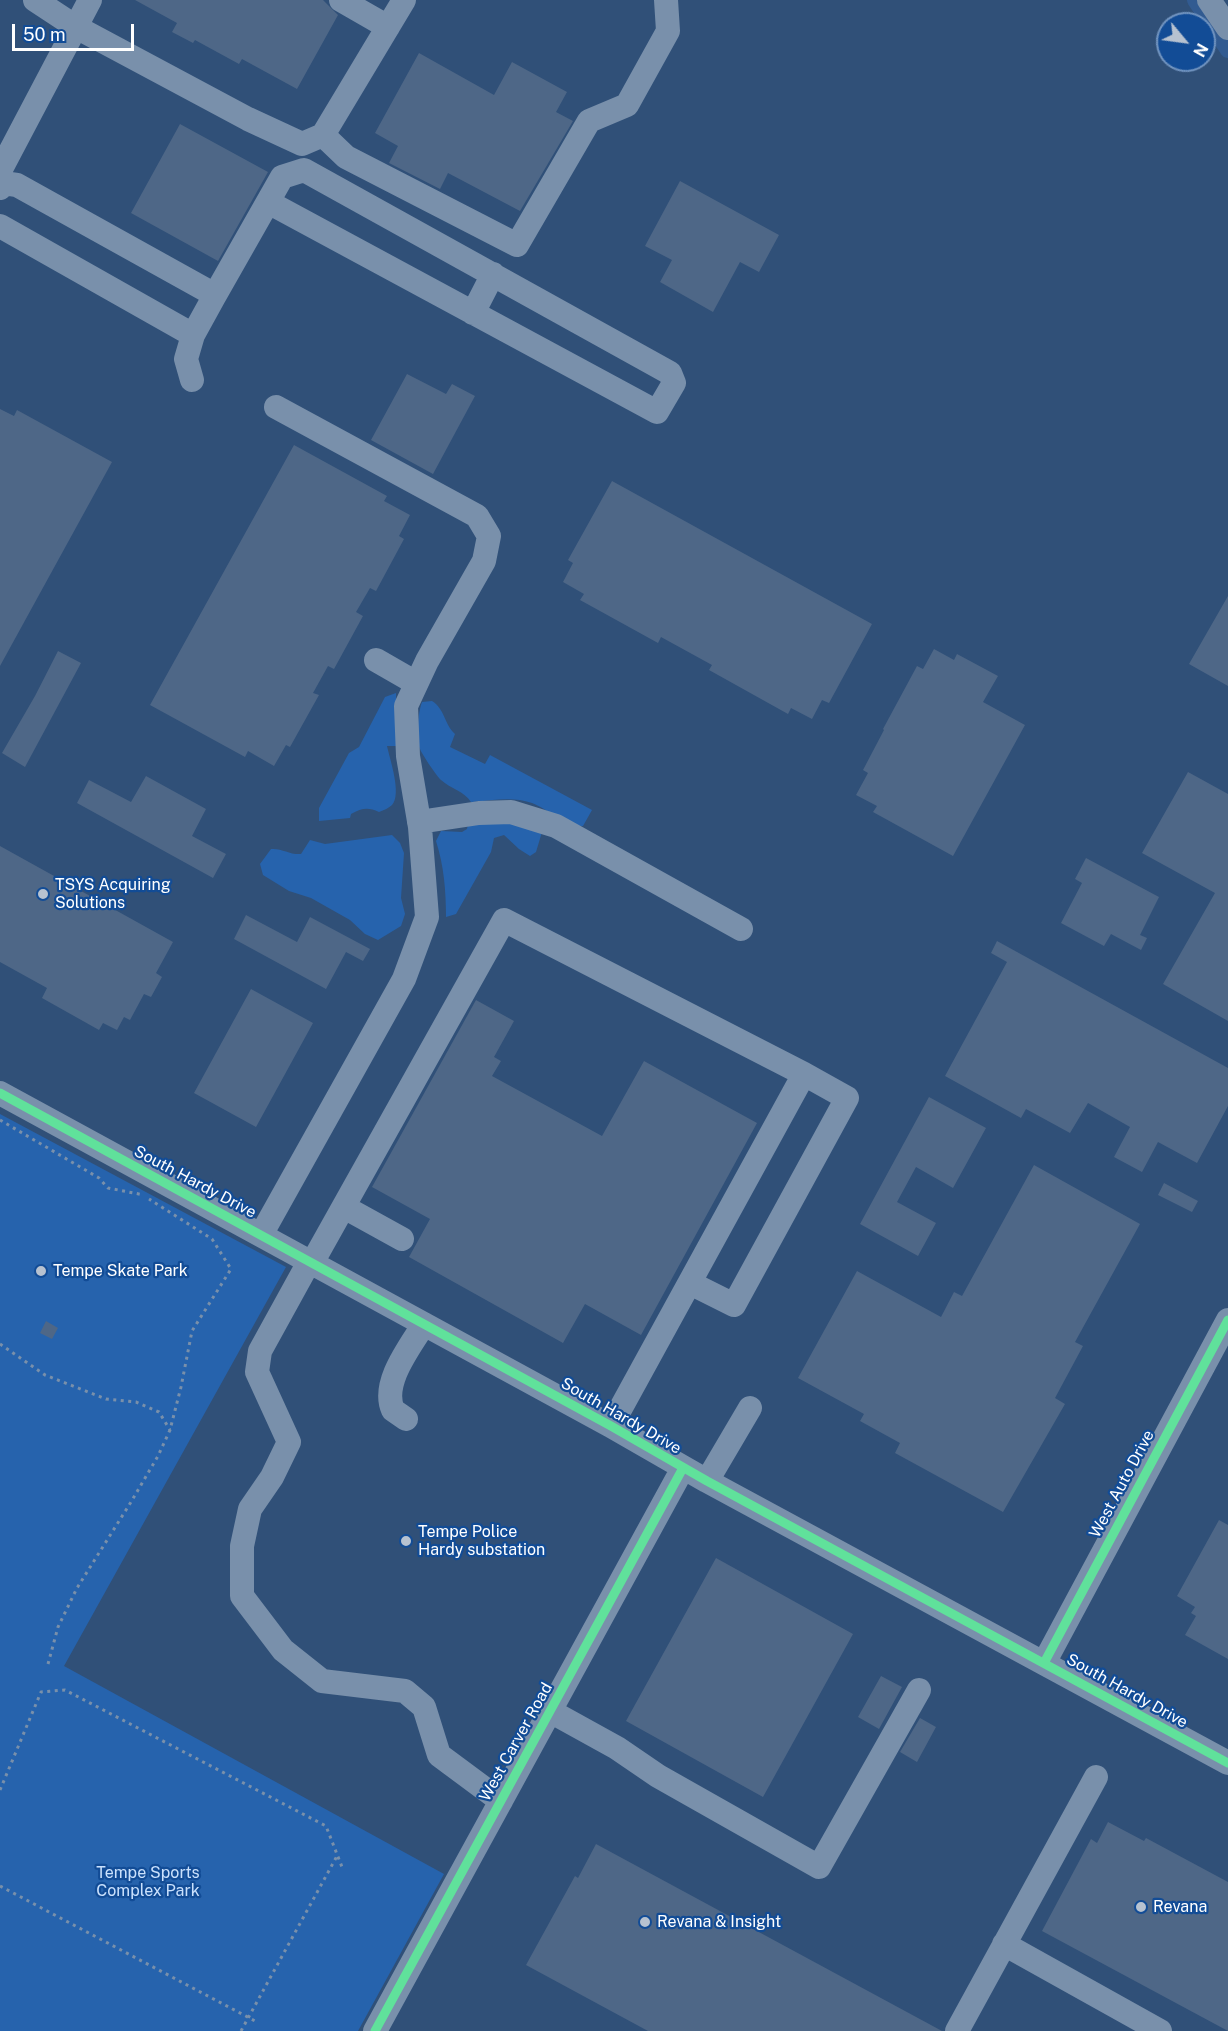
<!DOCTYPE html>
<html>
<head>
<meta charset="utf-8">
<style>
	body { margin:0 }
	#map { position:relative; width:1228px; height:2031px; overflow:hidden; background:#305078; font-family:"Public Sans",sans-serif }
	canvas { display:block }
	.north { position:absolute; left:1156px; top:12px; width:60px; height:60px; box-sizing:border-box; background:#124c96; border:2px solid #7194c0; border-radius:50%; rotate:119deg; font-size:16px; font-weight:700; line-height:24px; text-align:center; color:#fff }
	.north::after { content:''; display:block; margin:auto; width:21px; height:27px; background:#b7c2d0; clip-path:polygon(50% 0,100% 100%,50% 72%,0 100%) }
	.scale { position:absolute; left:12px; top:24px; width:122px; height:27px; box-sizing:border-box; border:3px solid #fff; border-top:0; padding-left:8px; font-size:18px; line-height:21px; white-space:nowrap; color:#fff; -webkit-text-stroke:4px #124c96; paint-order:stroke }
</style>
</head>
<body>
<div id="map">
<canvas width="1228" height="2031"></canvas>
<div class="north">N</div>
<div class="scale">50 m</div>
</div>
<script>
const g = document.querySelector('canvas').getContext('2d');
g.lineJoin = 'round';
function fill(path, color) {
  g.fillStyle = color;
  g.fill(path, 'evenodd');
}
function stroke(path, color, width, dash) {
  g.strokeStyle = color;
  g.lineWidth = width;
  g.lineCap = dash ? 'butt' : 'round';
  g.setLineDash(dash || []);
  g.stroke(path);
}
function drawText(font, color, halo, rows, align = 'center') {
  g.font = font + ' "Public Sans",sans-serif';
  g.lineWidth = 4.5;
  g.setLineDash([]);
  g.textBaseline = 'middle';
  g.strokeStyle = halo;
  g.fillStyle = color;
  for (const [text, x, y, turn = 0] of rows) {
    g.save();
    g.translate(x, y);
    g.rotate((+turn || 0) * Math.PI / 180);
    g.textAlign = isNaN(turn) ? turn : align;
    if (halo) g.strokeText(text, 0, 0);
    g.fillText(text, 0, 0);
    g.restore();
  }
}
const green = new Path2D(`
	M396,693V746H387C390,760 402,794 392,805C389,808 384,810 379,812C368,807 362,808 351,814L350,818L319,821V808L349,753L359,747L385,697Z
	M432,701C445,709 444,724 455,734L450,747L485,764L490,755L592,810L583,826C566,827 548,809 532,803C511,796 492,801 471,802C464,791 451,789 441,780C436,775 423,756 420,749C416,739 418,712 422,702Z
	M510,821L542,832L536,852L530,856L519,849L504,835L494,838L491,852L456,914L446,917C446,891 444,866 436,841L441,831L462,832L467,829L468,824Z
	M392,835L400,843L404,853L401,898L405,914L401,926L378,940L365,934L350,920L311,898L289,891L263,875L260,864L271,849C282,848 290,855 301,854L310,840L325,844Z
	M0,1114L286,1267L64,1666L444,1874L358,2031H0Z`);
const canal = new Path2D(`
	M1195,0L1228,50`);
const building = new Path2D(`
	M135,0H323L338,15L297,89L242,59L239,64L195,40L193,43L172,32L177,23Z
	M419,53L494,95L512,62L567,92L556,112L573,121L520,211L448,173L440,189L389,163L398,146L375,133Z
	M180,124L268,172L218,261L131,213Z
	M680,181L779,235L759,272L740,262L713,312L660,282L672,260L645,246Z
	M407,374L446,394L452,384L475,396L433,474L371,440Z
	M0,409L14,416L17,410L112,462L0,666Z
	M294,445L387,496L384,501L410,515L399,536L404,539L376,591L370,588L356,612L363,616L334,669L328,666L313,693L319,695L290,747L286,745L274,766L248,751L245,757L150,705Z
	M612,481L872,624L829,703L822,700L812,719L791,708L788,714L709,670L712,665L661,637L658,643L580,600L584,594L563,582L573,563L568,560Z
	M1228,596V686L1189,664Z
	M934,649L954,660L957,654L998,676L983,702L1025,725L953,856L873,812L877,806L856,795L868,773L863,770L884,730L883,729L917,666L923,669Z
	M58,651L81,663L25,767L2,753L35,696Z
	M1188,772L1228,794V1021L1163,984L1215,893L1142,853Z
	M146,776L206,809L192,836L226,854L213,878L77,803L89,780L131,802Z
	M0,846L173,942L156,973L162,977L151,997L144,994L130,1020L124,1017L117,1030L103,1023L99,1030L42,998L47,988L0,962Z
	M1086,858L1159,897L1140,935L1147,938L1141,950L1111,934L1104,946L1061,923L1082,883L1075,879Z
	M246,915L297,942L310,917L370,949L363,961L346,952L326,989L234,939Z
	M997,941L1228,1068V1106L1197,1163L1158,1142L1142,1172L1114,1157L1130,1127L1088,1103L1070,1133L1026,1109L1021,1118L945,1076L1007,962L991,953Z
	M251,989L313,1023L256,1127L194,1093Z
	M476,1000L514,1021L494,1057L501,1061L492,1076L602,1136L644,1061L757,1123L641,1335L585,1304L563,1343L409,1257L430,1219L372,1187Z
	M929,1097L986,1128L953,1188L916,1167L897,1202L936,1223L918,1256L860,1224Z
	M1034,1165L1140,1224L1075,1342L1083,1346L1055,1398L1065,1404L1003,1512L895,1453L900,1443L860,1421L864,1414L798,1378L857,1271L941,1317L954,1292L962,1296Z
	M1164,1183L1198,1201L1192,1212L1158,1195Z
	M46,1321L58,1328L52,1339L40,1333Z
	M1219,1520L1228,1525V1659L1185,1635L1196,1616L1191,1613L1195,1607L1177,1596Z
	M716,1558L853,1634L763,1797L626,1721Z
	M881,1676L902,1687L879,1729L858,1717Z
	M920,1718L936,1727L917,1762L900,1752Z
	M1108,1822L1144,1841L1146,1838L1228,1882V2031L1042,1931L1091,1839L1097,1843Z
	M596,1844L942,2031H648L526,1965L575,1876L578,1878Z`);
const path = new Path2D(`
	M0,1120L99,1178L108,1188L144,1195
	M0,1344L45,1375L106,1399L136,1402L159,1412L170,1430
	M48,1664L58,1627L77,1588L131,1502L158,1456L170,1430L181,1387L192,1331L231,1269L212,1239L149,1199
	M0,1790L41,1692L65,1690L326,1826L342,1867
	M0,1886L257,2022
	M241,2031L337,1856`);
const minor = new Path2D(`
	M35,0L76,27L248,119L302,144L323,135L404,0
	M341,0L388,27
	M1209,0L1228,28
	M323,135L346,157L517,245L589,121L627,105L668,31L666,0
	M0,171L90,0
	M0,188L3,183L17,185L215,295L282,177L304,170L670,373L674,383L657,412L268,202
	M0,226L193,335L186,359L192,380
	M473,313L493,274
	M193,335L215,295
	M376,660L416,683
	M419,822L479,813L511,812L556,826L741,929
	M0,1093L611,1426L707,1481L1228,1763
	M344,1207L402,1239
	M261,1235L404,979L427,917L420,827L408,756L406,706L427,661L484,561L489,536L477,516L276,407
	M309,1262L260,1351L257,1372L289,1442L272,1477L250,1509L242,1546V1596L283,1650L322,1681L405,1691L424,1707L439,1755L501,1801
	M312,1263L504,920L804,1074L611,1426
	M690,1283L734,1305L847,1098L804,1074
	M406,1419L393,1410C381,1383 410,1347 424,1324
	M707,1481L750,1408
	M1044,1663L1228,1320
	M550,1711L617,1748L658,1776L819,1867L919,1690
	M1004,1944L1160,2031
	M375,2031L683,1468
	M957,2031L1096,1777`);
const cycleway = new Path2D(`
	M0,1093L611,1426L707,1481L1228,1763
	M1044,1663L1228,1320
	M375,2031L683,1468`);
const markers = [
	[43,894,6,"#b7c2d0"],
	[41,1271,6,"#b7c2d0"],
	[406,1541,6,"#b7c2d0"],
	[1141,1907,6,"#b7c2d0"],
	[645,1922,6,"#b7c2d0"]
];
const poiNames = [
	["TSYS Acquiring",55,885],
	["Solutions",55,903],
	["Tempe Skate Park",53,1271],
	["Tempe Police",418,1532],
	["Hardy substation",418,1550],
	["Revana",1153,1907],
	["Revana & Insight",657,1922]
];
const streetNames = [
	["South Hardy Drive",195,1182,28],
	["South Hardy Drive",621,1416,30],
	["West Auto Drive",1122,1484,-62],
	["South Hardy Drive",1127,1691,29],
	["West Carver Road",516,1742,-61]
];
const parkNames = [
	["Tempe Sports",148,1873],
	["Complex Park",148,1891]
];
fill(green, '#2663ad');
stroke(canal, '#325b91', 16);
fill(building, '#4e6787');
stroke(path, '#7990ab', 3, [3, 4.5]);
stroke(minor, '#7990ab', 24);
stroke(cycleway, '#60e19b', 9);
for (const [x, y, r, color] of markers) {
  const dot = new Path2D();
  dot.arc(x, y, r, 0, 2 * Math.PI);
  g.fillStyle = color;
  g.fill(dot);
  stroke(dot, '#124c96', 2);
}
drawText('16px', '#fff', '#124c96', poiNames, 'left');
drawText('16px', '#fff', '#124c96', streetNames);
drawText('16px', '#cae1fd', '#124c96', parkNames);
</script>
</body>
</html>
